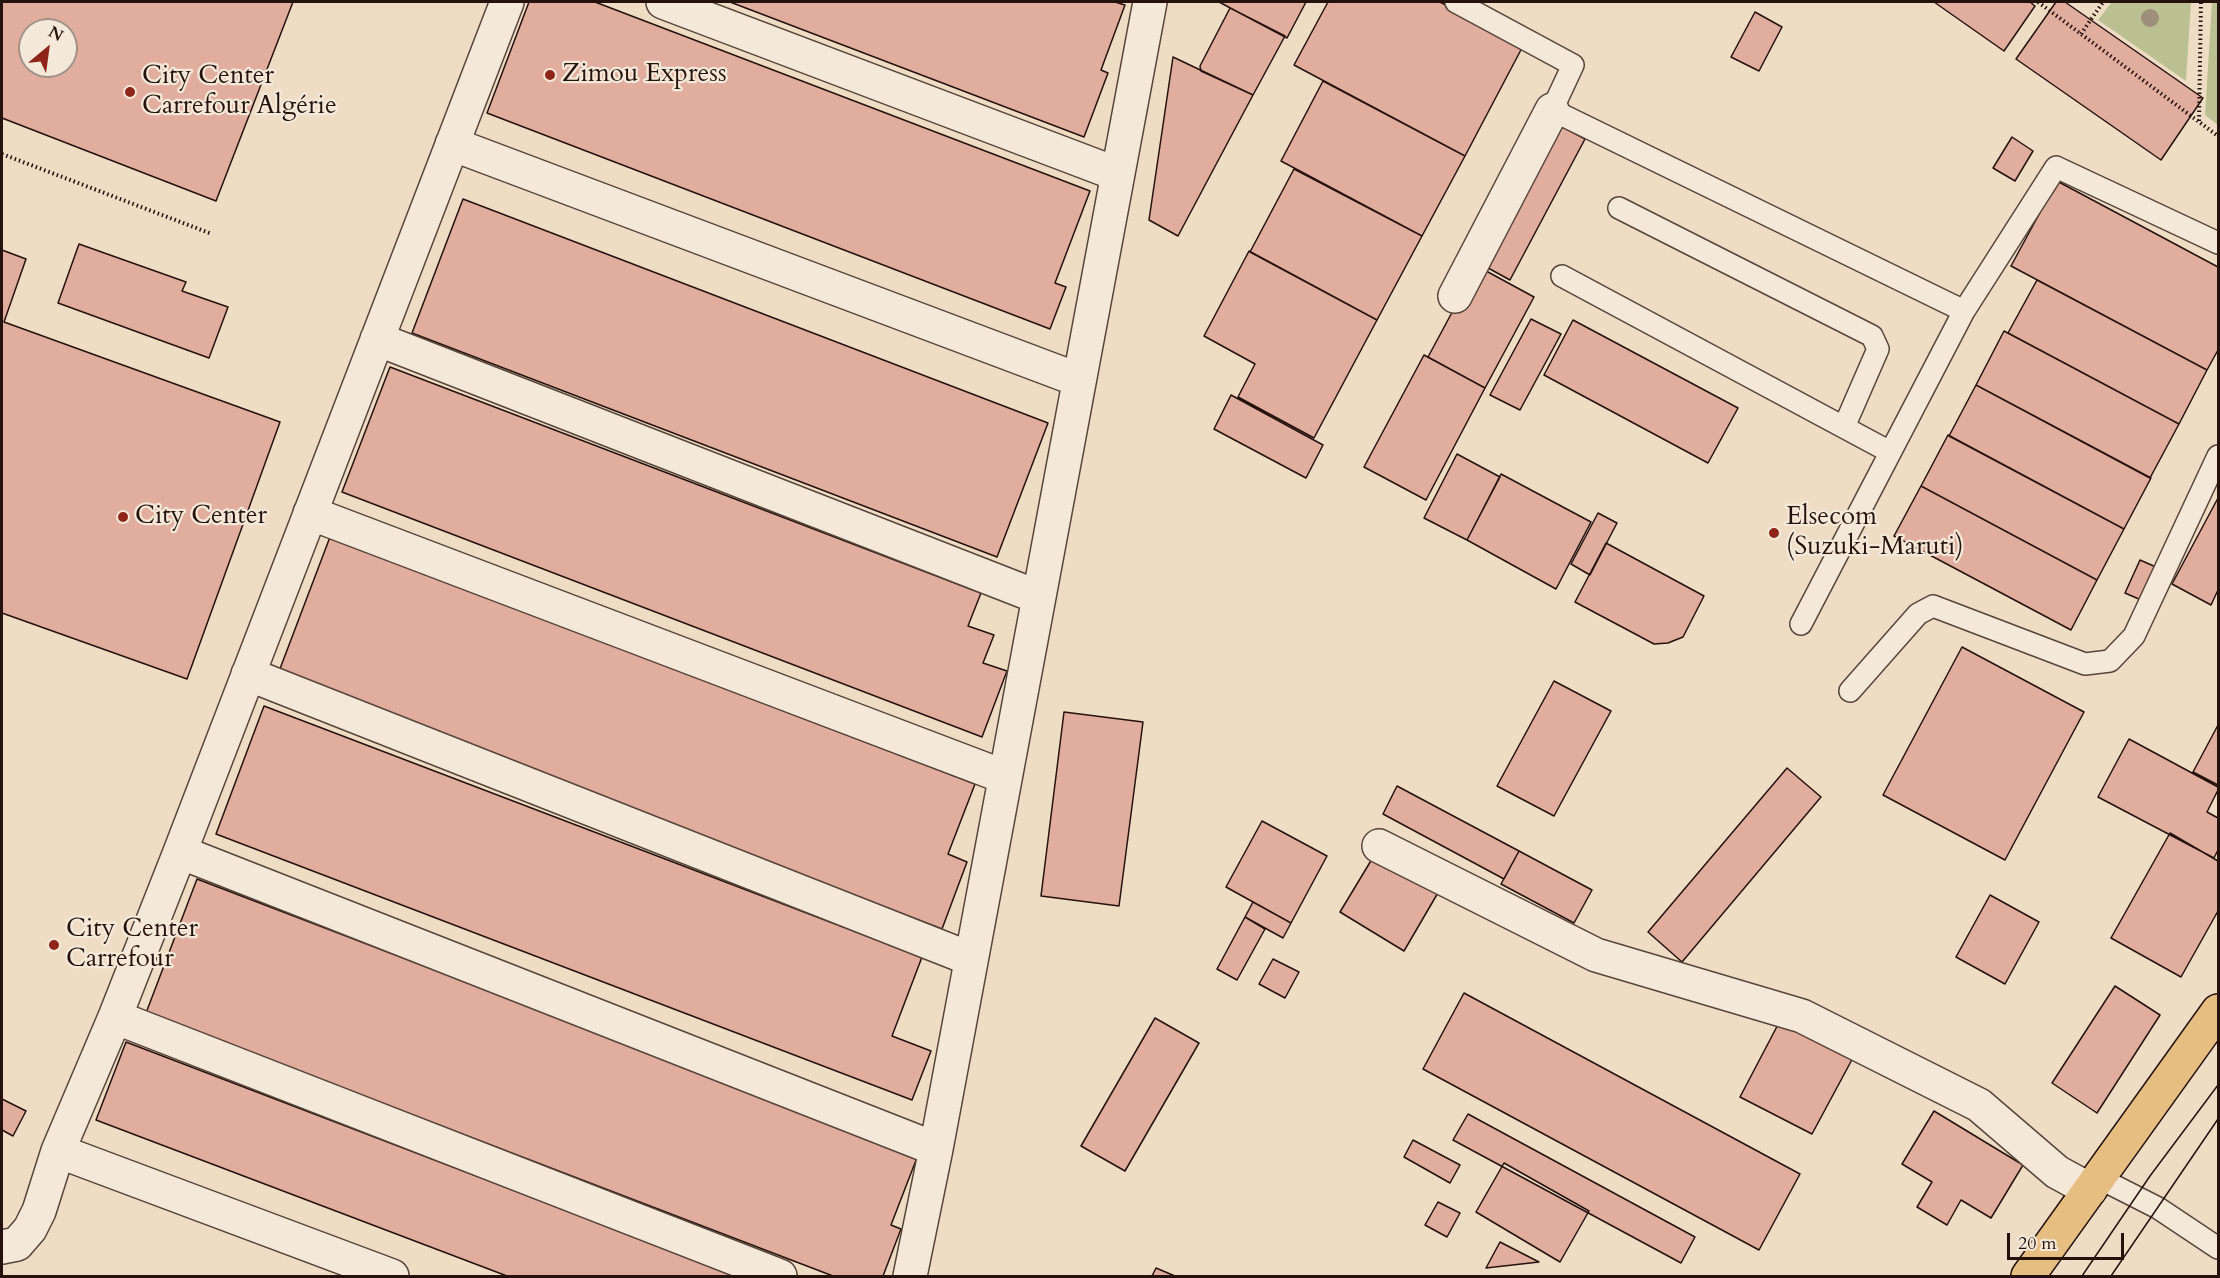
<!DOCTYPE html>
<html>
<head>
<meta charset="utf-8">
<style>
	body { margin:0 }
	#map { position:relative; width:2220px; height:1278px; overflow:hidden; background:#eeddc4; font-family:Cardo,serif }
	canvas { display:block }
	.frame { position:absolute; inset:0; border:3px solid #25120c; pointer-events:none }
	.north { position:absolute; left:18px; top:18px; width:60px; height:60px; box-sizing:border-box; background:#f4e9d9; border:2px solid #a19387; border-radius:50%; rotate:29deg; font-size:16px; font-weight:700; line-height:24px; text-align:center; color:#25120c }
	.north::after { content:''; display:block; margin:auto; width:21px; height:27px; background:#8f2418; clip-path:polygon(50% 0,100% 100%,50% 72%,0 100%) }
	.scale { position:absolute; left:2007px; top:1233px; width:117px; height:27px; box-sizing:border-box; border:3px solid #25120c; border-top:0; padding-left:8px; font-size:18px; line-height:21px; white-space:nowrap; color:#25120c; -webkit-text-stroke:4px #f4e9d9; paint-order:stroke }
</style>
</head>
<body>
<div id="map">
<canvas width="2220" height="1278"></canvas>
<div class="frame"></div>
<div class="north">N</div>
<div class="scale">20 m</div>
</div>
<script>
const g = document.querySelector('canvas').getContext('2d');
g.lineJoin = 'round';
function fill(path, color) {
  g.fillStyle = color;
  g.fill(path, 'evenodd');
}
function stroke(path, color, width, dash) {
  g.strokeStyle = color;
  g.lineWidth = width;
  g.lineCap = dash ? 'butt' : 'round';
  g.setLineDash(dash || []);
  g.stroke(path);
}
function drawText(font, color, halo, rows, align = 'center') {
  g.font = font + ' Cardo,serif';
  g.lineWidth = 4.5;
  g.setLineDash([]);
  g.textBaseline = 'middle';
  g.strokeStyle = halo;
  g.fillStyle = color;
  for (const [text, x, y, turn = 0] of rows) {
    g.save();
    g.translate(x, y);
    g.rotate((+turn || 0) * Math.PI / 180);
    g.textAlign = isNaN(turn) ? turn : align;
    if (halo) g.strokeText(text, 0, 0);
    g.fillText(text, 0, 0);
    g.restore();
  }
}
const green = new Path2D(`
	M2112,2H2191L2186,81L2098,20Z
	M2212,2H2218V125L2205,115Z`);
const building = new Path2D(`
	M2,2H293L216,201L2,118ZM30,30H66V66H30Z
	M529,2H595L1090,191L1055,283L1066,287L1050,329L487,113Z
	M730,2H1115L1125,5L1101,70L1108,73L1084,137Z
	M1219,2H1306L1287,38Z
	M1328,2H1440L1523,46L1465,156L1294,65Z
	M1934,2H2030L2035,6L2004,51Z
	M2056,2H2065L2203,98L2161,160L2016,59Z
	M1230,8L1285,36L1253,95L1201,71L1200,66Z
	M1755,12L1782,27L1759,71L1731,57Z
	M1173,57L1253,95L1178,236L1149,220Z
	M1323,81L1465,156L1422,236L1281,161Z
	M1554,122L1585,139L1510,280L1479,263Z
	M2012,137L2033,151L2015,181L1993,168Z
	M1294,169L1422,236L1377,320L1250,252Z
	M2057,181L2218,267V350L2207,370L2011,266Z
	M463,199L1048,423L997,557L412,333Z
	M79,244L186,282L182,291L228,307L209,358L58,303Z
	M2,250L26,259L4,322L280,422L187,679L2,613Z
	M1249,251L1377,320L1314,438L1238,397L1255,364L1204,336Z
	M1477,266L1534,297L1485,388L1428,357Z
	M2037,280L2207,370L2179,424L2008,333Z
	M1531,319L1561,334L1520,410L1490,395Z
	M1573,320L1738,408L1708,463L1544,375Z
	M2004,331L2179,424L2150,478L1976,385Z
	M1424,355L1485,388L1426,500L1364,467Z
	M390,367L981,593L968,626L994,635L983,663L1007,671L982,737L342,492Z
	M1976,385L2151,478L2124,529L1949,436Z
	M1231,395L1323,445L1306,478L1214,429Z
	M1948,435L2124,529L2097,580L1921,486Z
	M1457,454L1500,477L1467,540L1424,518Z
	M1501,474L1591,522L1556,589L1467,540Z
	M1921,486L2097,580L2071,630L1894,536Z
	M2218,498V590L2211,605L2172,584Z
	M1598,513L1617,523L1590,575L1571,564Z
	M330,537L975,784L948,854L967,862L942,929L278,674Z
	M1606,543L1704,596L1683,637L1668,643L1654,644L1575,602Z
	M2140,560L2156,567L2141,600L2125,593Z
	M1962,647L2084,712L2005,860L1883,795Z
	M1554,681L1611,711L1554,816L1497,786Z
	M264,706L922,957L892,1036L931,1051L912,1100L216,834Z
	M1064,712L1143,722L1119,906L1041,896Z
	M2218,725V785L2193,772Z
	M2129,739L2218,787V790L2207,812L2218,818V850L2214,858L2098,797Z
	M1787,768L1821,797L1682,962L1648,932Z
	M1397,786L1519,851L1504,879L1383,814Z
	M1262,821L1327,856L1291,923L1226,887Z
	M2170,833L2218,861V911L2181,977L2111,938Z
	M1519,851L1592,890L1574,923L1501,884Z
	M1375,854L1439,891L1404,951L1340,912Z
	M197,879L918,1155L891,1225L901,1229L883,1276H833L146,1013Z
	M1990,895L2039,922L2005,984L1956,957Z
	M1253,902L1291,923L1283,938L1245,917Z
	M1245,917L1265,929L1237,980L1217,969Z
	M1273,959L1299,972L1285,998L1259,984Z
	M2115,986L2160,1015L2097,1113L2052,1083Z
	M1464,993L1800,1174L1759,1250L1423,1069Z
	M1783,1015L1855,1054L1812,1134L1740,1097Z
	M1155,1018L1199,1043L1125,1171L1081,1146Z
	M126,1042L738,1276H507L96,1120Z
	M2,1099L26,1111L13,1136L2,1130Z
	M1934,1111L2023,1165L1991,1218L1961,1200L1947,1225L1917,1207L1932,1182L1902,1164Z
	M1468,1114L1695,1237L1681,1263L1453,1140Z
	M1413,1140L1460,1165L1450,1183L1404,1157Z
	M1504,1163L1589,1211L1560,1262L1476,1212Z
	M1438,1202L1460,1213L1447,1237L1425,1225Z
	M1500,1242L1539,1262L1486,1268Z
	M1156,1268L1175,1276H1152Z`);
const path = new Path2D(`
	M2038,2L2218,136
	M2081,34L2103,2
	M2199,121L2201,2
	M2,154L212,234`);
const lane = new Path2D(`
	M1456,2L1573,65L1552,110L1964,311
	M1619,208L1872,336L1878,349L1844,427
	M1562,276L1890,452
	M1801,624L1964,311L2056,167L2218,243
	M1850,691L1918,614L1933,606L2085,664L2110,661L2134,636L2218,456
	M2099,1178L2158,1208L2218,1248`);
const street = new Path2D(`
	M663,2L1117,174
	M452,144L1079,380
	M1455,296L1552,110
	M377,339L1038,597
	M310,513L1005,777
	M248,674L971,959
	M1379,846L1596,955L1802,1016L1979,1105L2057,1172L2090,1190
	M180,852L936,1149
	M115,1017L780,1276
	M58,1151L392,1276
	M2,1247L17,1244L30,1229L39,1211L58,1151L115,1017L180,852L507,2
	M910,1276L936,1149L1150,2`);
const primary = new Path2D(`
	M2028,1276L2218,1011`);
const tram = new Path2D(`
	M2082,1276L2150,1176L2218,1085
	M2111,1276L2218,1119`);
const trees = [
	[2150,18]
];
const markers = [
	[550,75,6,"#8f2418"],
	[130,92,6,"#8f2418"],
	[123,517,6,"#8f2418"],
	[1774,533,6,"#8f2418"],
	[54,945,6,"#8f2418"]
];
const poiNames = [
	["Zimou Express",562,75],
	["City Center",142,77],
	["Carrefour Algérie",142,107],
	["City Center",135,517],
	["Elsecom",1786,518],
	["(Suzuki-Maruti)",1786,548],
	["City Center",66,930],
	["Carrefour",66,960]
];
fill(green, '#bbc092');
fill(building, '#e1ad9e');
stroke(building, '#25120c', 1.5);
stroke(lane, '#57453a', 24);
stroke(street, '#57453a', 36);
stroke(primary, '#25120c', 36);
stroke(path, '#25120c', 4, [1.5, 3]);
stroke(lane, '#f4e9d9', 21);
stroke(street, '#f4e9d9', 33);
stroke(primary, '#e7be82', 33);
stroke(tram, '#25120c', 1.5);
g.fillStyle = '#9d8f79';
for (const [x, y] of trees) {
  g.beginPath();
  g.arc(x, y, 9, 0, 2 * Math.PI);
  g.fill();
}
for (const [x, y, r, color] of markers) {
  const dot = new Path2D();
  dot.arc(x, y, r, 0, 2 * Math.PI);
  g.fillStyle = color;
  g.fill(dot);
  stroke(dot, '#f4e9d9', 2);
}
drawText('26px', '#25120c', '#f4e9d9', poiNames, 'left');
</script>
</body>
</html>
